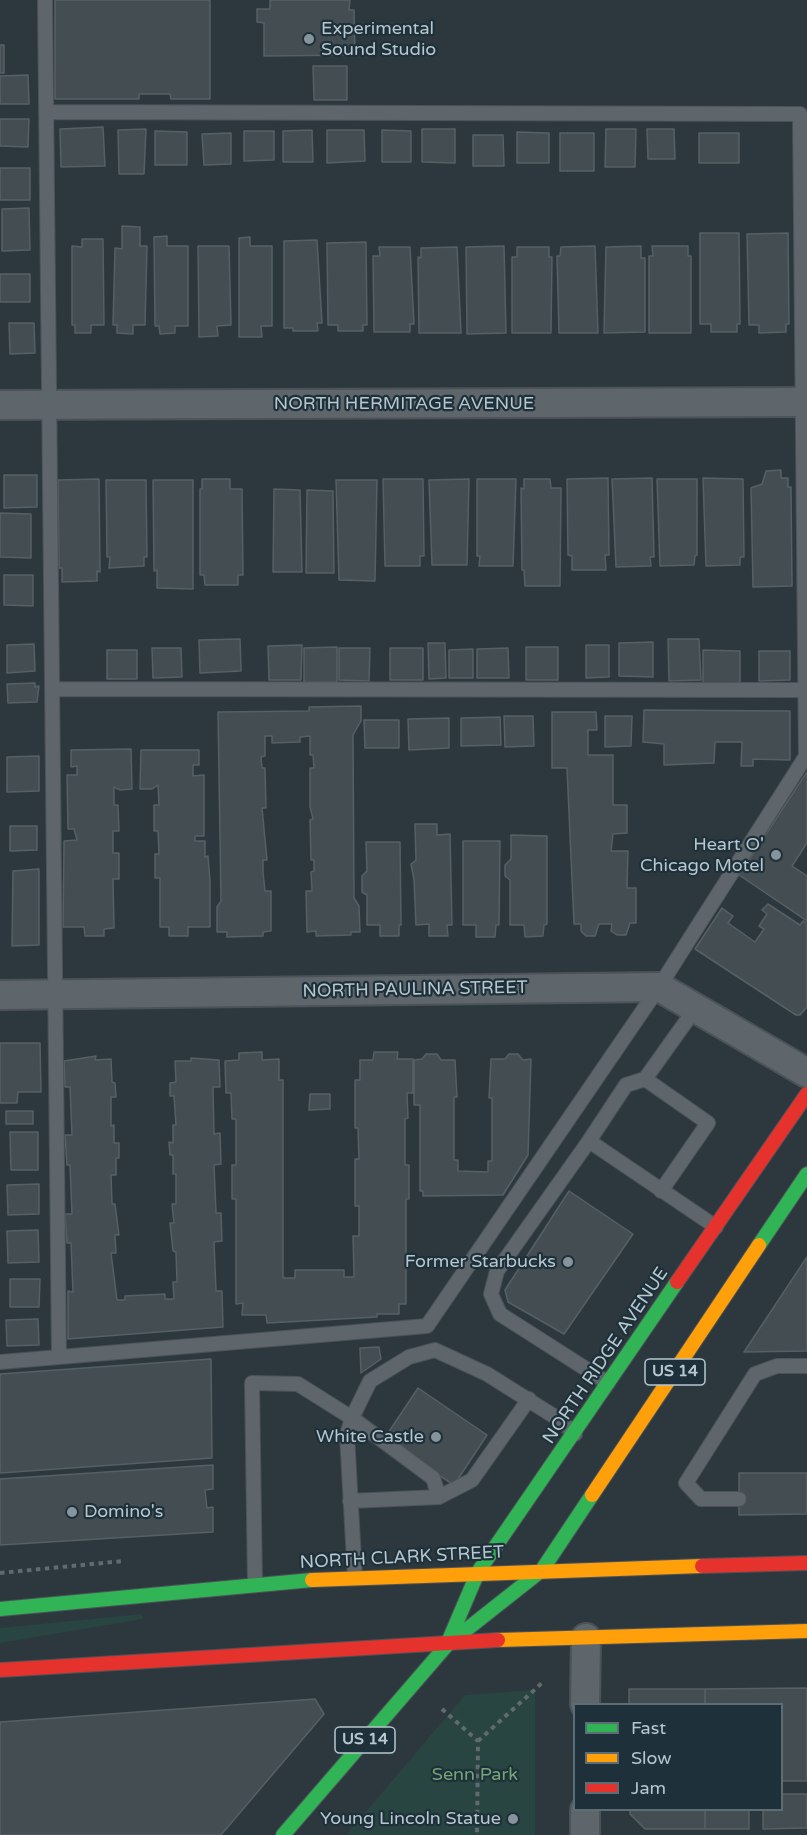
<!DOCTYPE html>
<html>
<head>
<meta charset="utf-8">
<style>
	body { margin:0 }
	#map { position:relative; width:807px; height:1835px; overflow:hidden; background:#2d383e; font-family:"Varela Round",sans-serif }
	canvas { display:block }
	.legend { position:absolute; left:573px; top:1703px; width:210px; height:108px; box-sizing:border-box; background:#1e313b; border:2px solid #5c6d76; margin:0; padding:8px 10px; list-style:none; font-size:18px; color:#b8c6ce }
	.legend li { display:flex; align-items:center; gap:12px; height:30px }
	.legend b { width:30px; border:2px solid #5c6d76 }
</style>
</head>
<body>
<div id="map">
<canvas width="807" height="1835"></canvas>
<ul class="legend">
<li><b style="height:8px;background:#30b455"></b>Fast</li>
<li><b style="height:8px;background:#ff9f0a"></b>Slow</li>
<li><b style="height:8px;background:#e5322d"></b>Jam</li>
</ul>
</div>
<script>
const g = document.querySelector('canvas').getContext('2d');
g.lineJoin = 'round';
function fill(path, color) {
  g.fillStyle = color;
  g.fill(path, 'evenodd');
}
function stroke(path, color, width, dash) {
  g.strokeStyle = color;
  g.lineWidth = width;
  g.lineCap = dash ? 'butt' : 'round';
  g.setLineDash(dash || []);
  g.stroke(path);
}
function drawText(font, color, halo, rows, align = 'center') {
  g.font = font + ' "Varela Round",sans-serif';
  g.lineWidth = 4.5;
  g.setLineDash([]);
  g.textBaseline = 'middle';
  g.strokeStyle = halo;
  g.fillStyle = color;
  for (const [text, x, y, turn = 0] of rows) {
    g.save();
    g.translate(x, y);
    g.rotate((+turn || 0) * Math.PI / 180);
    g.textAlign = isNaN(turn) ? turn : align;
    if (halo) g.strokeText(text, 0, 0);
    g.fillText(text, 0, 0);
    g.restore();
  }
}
const green = new Path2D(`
	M142,1614L143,1619L0,1643V1628Z
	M535,1690V1835H346L465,1695Z`);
const building = new Path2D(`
	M55,0H210V99H171L170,94H139V99H55Z
	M270,0H350L349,10H354L355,55L264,56V23L257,22V9H270Z
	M0,45H4V73H0Z
	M313,66H347V100H314Z
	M28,75L29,104H0V76Z
	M0,119H29L28,147L0,146Z
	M103,127L105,166L61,167L60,129Z
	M146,129L144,174H119L118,130Z
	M422,129H455V163L422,162Z
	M606,129H636L635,167H605Z
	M647,129H674L675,159H648Z
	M312,130L313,162H283V131Z
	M327,130H364L365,161L327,163Z
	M382,130L411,131V162H382Z
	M155,131L187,132V165H155Z
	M244,131H274V160L244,161Z
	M517,132L549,133V163H517Z
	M231,133V164L204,165L202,134Z
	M560,133H594V171H560Z
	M699,133H739V163H699Z
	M473,135H503L504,166H473Z
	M0,168H30V200H0Z
	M29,208L30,250L2,251V209Z
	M122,226L140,227V246H147L145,325H133V334L117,333V325H113L115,248L122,249Z
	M700,233H739L740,324H737V332H711V324H700Z
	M788,233L789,324H786V332L759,333V325H749L747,234Z
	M167,236V246H188V326H175V333L160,334L159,326H155L154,237Z
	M250,237V246H272V326H261L262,337H239V238Z
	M82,239H103L104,325H91V333H75V325H72V246L82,247Z
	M317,240L322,323H317L318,331H293V328H284V241Z
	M366,242L367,325H363V331H338V325H328L327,243Z
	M198,246H229L231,325L217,326L218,336L199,337Z
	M504,246L506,333L467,334L466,247Z
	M595,246L598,333H559L557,256H560L561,247Z
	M641,246V258H645V332L604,333L606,247Z
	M652,246H688V256H691V333H649V256H653Z
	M379,247H410L414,324H410V332H374L373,256H380Z
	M457,247L461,333H419L418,257L421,258V248Z
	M517,247H549V257H552L551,333H512V257H517Z
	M0,274H30V302H0Z
	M9,323H34L35,353L10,354Z
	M781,470V478H788V487H791L792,586L753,587L751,488L762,484L766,471Z
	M4,475H37V507L4,508Z
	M608,478L609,555H605L606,570H572V556L568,555L567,479Z
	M652,478L654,557H650L651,566L616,567L612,479Z
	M703,478L743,479L744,557H740V565L706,566Z
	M99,479L100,572L97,571V581L62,582V568H59L58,480Z
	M202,479H230V489H242L243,575H238V585H205L204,575H200V489H202Z
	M383,479H423L424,556H420V566H385Z
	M469,479L467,565H432L429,480Z
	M477,479H516L513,566H479L480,556H477Z
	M524,479H550L551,488H561L560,586H525L524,570H522L521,488L524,489Z
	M657,479H697V555L695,556L694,565L660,566Z
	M106,480H146L147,557H144V566L109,568L110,557H107Z
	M153,480H193V589L157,588V570L154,571Z
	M336,480H377L375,581L339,580Z
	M274,489L300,490L302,572H273Z
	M307,490L333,491L334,573H306Z
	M0,513L31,514V558L0,557Z
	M4,575H33V606L4,605Z
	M240,639L241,671L200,673L199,640Z
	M668,639H699L701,680L669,681Z
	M653,642V677L619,676V643Z
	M428,643H445L446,678L429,679Z
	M34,644L35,671L7,673V645Z
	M302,645L301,680H269L268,646Z
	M586,645H609V677L586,678Z
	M337,647V682H304V648Z
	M526,647H558V680H526Z
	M152,648H181L182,677L153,678Z
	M339,648H370L369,681L339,680Z
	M390,648H423V680H390Z
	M508,648L509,678H477V649Z
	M473,649V678H449V650Z
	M107,650H137V679H107Z
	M703,650L740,651V683H703Z
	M759,651H790V680L759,681Z
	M35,683V687L39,686L37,702L8,703L7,684Z
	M361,706V721L353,735L354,898L359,906L360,932H351V935L316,936V931L307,932L306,891H312L311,872L314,871V860H311L310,820L313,819L310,807V768H314L313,755H310V736L300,737V742L272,743V736H265V756L261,757L262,768H265L266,808H262L267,860H263V872L265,891H271V931L263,932V936L227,937V932H217V907L221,901L218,712L309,711V707Z
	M644,710L790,711V760L753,759V766H741L742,742H715L714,763L664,765V744L643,742Z
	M552,712H596L597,730H588V755H613V805H627V833L613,834L611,851H628L627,888H636V923H630L626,935H617L611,931L612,924H599L595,936H586L581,931V924H574L567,768H552Z
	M504,716H533L534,746L505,747Z
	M605,716H632L631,746L605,747Z
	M500,717L501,745L461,746V718Z
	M449,718V748L409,750L408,719Z
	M364,720H399V748H365Z
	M131,749L132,789L120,790L114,787V805H118L119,831H113V853H119V879H113L114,928L104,929V936H85L84,927H63L64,841L77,840L74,829H68L67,775H77V766L71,767V750Z
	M141,750H199V765H193V776L204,775V836H195V841H205V857L208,856L210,881V927H188V936H169V927H160V878H155V854H159L158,831H154V805H159L158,785L152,789H140Z
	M39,756V791L7,792V757Z
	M807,772V843L792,866L807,876V921L739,875Z
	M415,824H437V835L450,834L452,925H447L448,936H429V924L416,925L414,880L411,864L416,860Z
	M10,826H37V850L10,851Z
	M511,835L547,836V924L544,925L543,936L525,937L524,925H510V880L505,876V865L511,859Z
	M463,841H500L499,925H496L495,937H476V925H463Z
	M366,842H400L401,925H399V936H380V925H367V895L362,892V876L367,871Z
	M39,869V945L12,946L13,871Z
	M768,904L800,925L803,921L807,923V1007L800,1015H796L695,949L722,908L733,916L728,923L755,942L764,929L759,926L767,914L762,910Z
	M0,1043H40L41,1092H18L17,1103H0Z
	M262,1052V1060L279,1059V1080H283V1278H295V1270H344V1277H354L353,1236H359V1206H355V1159H359L358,1128H355V1080H360V1060H373L374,1052H398L397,1059H413V1093H407L408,1118L405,1119V1165H409V1199H406V1304H399V1314H377V1317L267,1323L266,1315H242L243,1303L236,1304V1199H232V1165H236V1119H232L231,1093H226L225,1061L239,1060V1053Z
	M426,1054H437L441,1060H455L457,1097H454V1160H458V1171L488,1172V1161H492V1098H489L491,1059H505L509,1054H518L523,1060L531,1059L528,1155L503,1195L423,1196V1191H420V1105H414V1060L422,1059Z
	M96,1056L95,1060L111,1059L112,1082L115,1083L116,1097H111V1126L114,1125V1143H119V1158H116V1175H111L112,1204H115L119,1235H115L116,1253H111L117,1300H125V1296L165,1294V1299H174L173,1282H177L176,1252L173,1251L170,1223H174L172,1204H176V1174H173V1155H170L169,1142L173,1143V1125H176L174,1096H170V1083L176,1082L175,1061H191V1058L219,1060L220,1087H213L214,1134L220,1133L221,1164L214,1165L216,1213H221L222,1241L214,1242L216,1291H222L223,1327L68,1339V1291L73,1292L71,1243H67L65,1214H72L70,1165H67L65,1135H72L70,1087H65L64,1061Z
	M310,1094H330V1109L309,1110Z
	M6,1111H33V1124H6Z
	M10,1132H38V1170H11Z
	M39,1184V1214L8,1215L7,1185Z
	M569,1191L633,1234L564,1334L508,1302L505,1290Z
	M38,1230L39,1262L8,1263L7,1231Z
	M807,1257V1351L744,1352Z
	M10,1279H40L39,1307H10Z
	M38,1319L39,1345L7,1346L6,1320Z
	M379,1347L381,1359L361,1373L360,1348Z
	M211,1359L212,1458L0,1473V1374Z
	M418,1388L487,1435L454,1485L384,1439Z
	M213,1465V1489L205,1490L207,1508L213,1507V1532L0,1545V1479Z
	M739,1473H807V1514L739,1515Z
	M807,1688V1781H782V1704H705V1689Z
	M629,1689H705V1704H629Z
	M315,1699L324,1714L221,1835H0V1722Z
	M782,1794H807V1828L763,1829V1810H782Z
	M630,1810H705V1829H645L630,1814Z
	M705,1810H749V1829H705Z`);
const path = new Path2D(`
	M0,1573L123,1561
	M442,1709L478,1741L477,1835
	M478,1741L542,1683`);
const lane = new Path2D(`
	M45,0L59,1356
	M52,689L805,690
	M695,1009L645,1079L626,1085L589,1141L716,1227
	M645,1079L708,1123L661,1191
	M589,1141L497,1271L491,1294L500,1314L608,1383
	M0,1362L427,1326L659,987L806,756L800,114L46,112
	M739,1499H701L686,1483L755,1374L777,1366H807
	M350,1501L439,1497L472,1480L529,1399
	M355,1578L347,1435L352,1418L370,1381L409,1357L435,1350L487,1374L560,1420L575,1434
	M255,1583L252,1383L298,1384L352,1418L433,1478L439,1497`);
const street = new Path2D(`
	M0,405L807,402
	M0,995L659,987L807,1073
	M585,1704L586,1638
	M585,1810V1835`);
const fast = new Path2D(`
	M759,1245L807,1174
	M0,1609L312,1580
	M449,1640L478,1572L677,1282
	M283,1835L447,1645L542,1570L592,1495`);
const slow = new Path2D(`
	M592,1495L759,1245
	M312,1580L702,1566
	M498,1640L807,1631`);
const jam = new Path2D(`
	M677,1282L807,1094
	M702,1566L807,1563
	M0,1670L498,1640`);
const markers = [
	[309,39,6,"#87949c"],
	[776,855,6,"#87949c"],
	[568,1262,6,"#87949c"],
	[436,1437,6,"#87949c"],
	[72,1512,6,"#87949c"],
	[513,1819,6,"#87949c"]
];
const shields = [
	[675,1372,60],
	[365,1740,60]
];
const shieldNames = [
	["US 14",675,1372],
	["US 14",365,1740]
];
const poiNames = [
	["Experimental",321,29,"left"],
	["Sound Studio",321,50,"left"],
	["Heart O'",764,845],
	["Chicago Motel",764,866],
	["Former Starbucks",556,1262],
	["White Castle",424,1437],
	["Domino's",84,1512,"left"],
	["Young Lincoln Statue",501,1819]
];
const streetNames = [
	["NORTH HERMITAGE AVENUE",404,404],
	["NORTH PAULINA STREET",415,990,-1],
	["NORTH RIDGE AVENUE",606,1356,-56],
	["NORTH CLARK STREET",402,1558,-3]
];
const parkNames = [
	["Senn Park",475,1775]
];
fill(green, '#284542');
fill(building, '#444d52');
stroke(building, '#556065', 1.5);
stroke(lane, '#4b5358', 16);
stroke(street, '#4b5358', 32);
stroke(fast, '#4b5358', 16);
stroke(slow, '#4b5358', 16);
stroke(jam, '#4b5358', 16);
stroke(path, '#616a6f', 4, [4.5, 4.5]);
stroke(lane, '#5e666b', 14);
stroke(street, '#5e666b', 28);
stroke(fast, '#30b455', 14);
stroke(slow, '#ff9f0a', 14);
stroke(jam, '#e5322d', 14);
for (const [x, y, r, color] of markers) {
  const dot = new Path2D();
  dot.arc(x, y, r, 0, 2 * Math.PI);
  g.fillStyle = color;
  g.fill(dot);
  stroke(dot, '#1e313b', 2);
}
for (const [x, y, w] of shields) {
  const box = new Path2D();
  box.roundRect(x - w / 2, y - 13, w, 26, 4.5);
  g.fillStyle = '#1e313b';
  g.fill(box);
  stroke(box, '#b8c6ce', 1.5);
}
drawText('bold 16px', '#b8c6ce', null, shieldNames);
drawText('18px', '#b8c6ce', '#1e313b', poiNames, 'right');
drawText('18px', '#b8c6ce', '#1e313b', streetNames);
drawText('18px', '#74a674', '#1e313b', parkNames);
</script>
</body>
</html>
